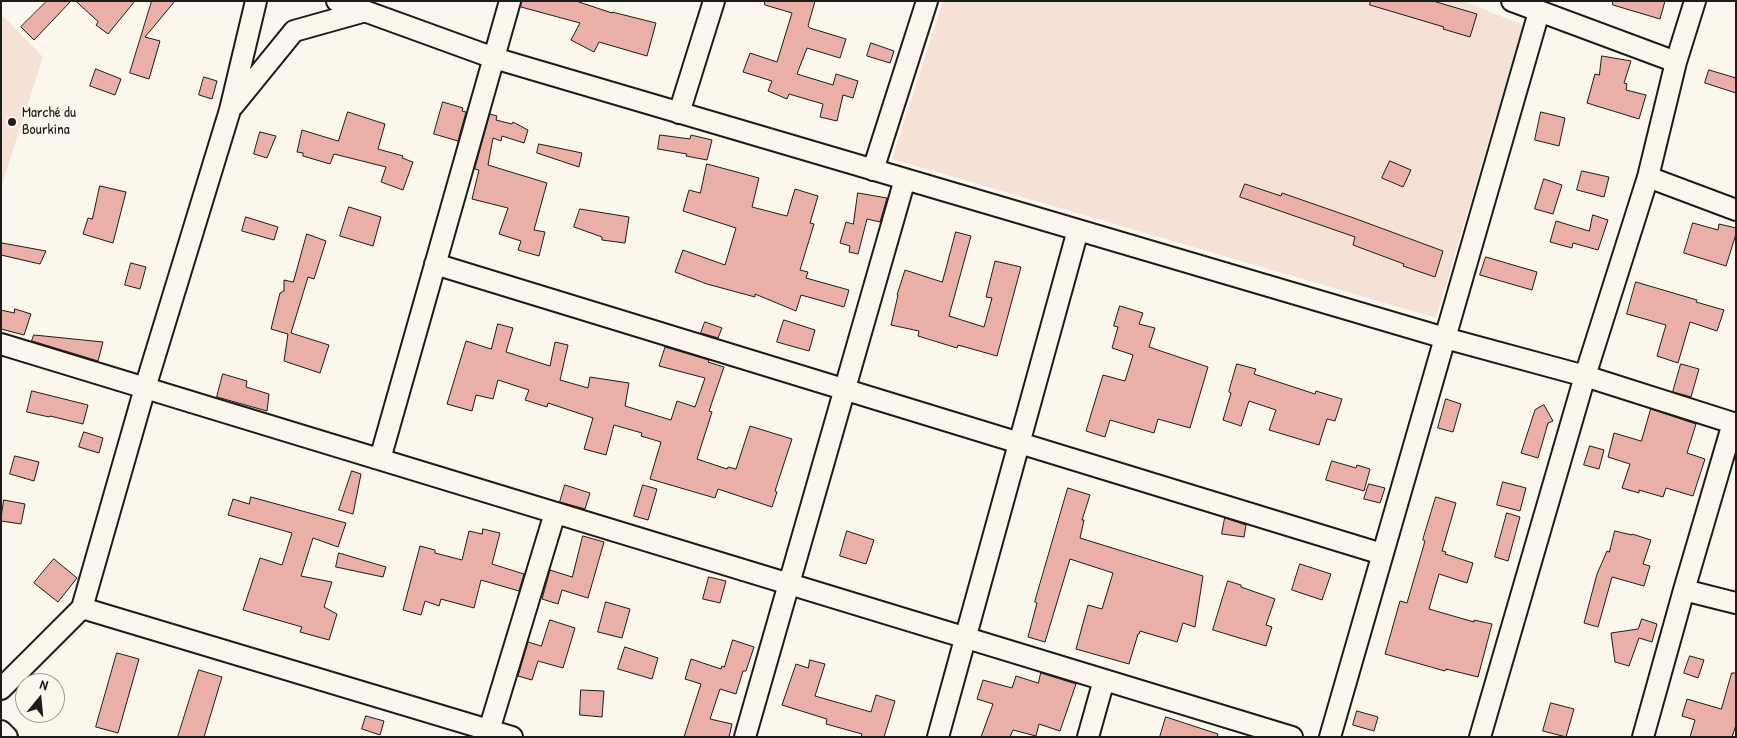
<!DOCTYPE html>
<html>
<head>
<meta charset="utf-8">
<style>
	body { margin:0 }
	#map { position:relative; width:1737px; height:738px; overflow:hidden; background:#fbf7ec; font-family:"Patrick Hand",sans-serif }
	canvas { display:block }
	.frame { position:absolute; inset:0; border:2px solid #1c1c1c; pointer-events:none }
	.north { position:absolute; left:15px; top:673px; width:50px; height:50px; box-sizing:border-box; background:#fbf7ec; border:1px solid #a29f99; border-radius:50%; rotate:17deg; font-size:14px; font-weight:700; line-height:20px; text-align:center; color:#1c1c1c }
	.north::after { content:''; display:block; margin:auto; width:18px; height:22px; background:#1c1c1c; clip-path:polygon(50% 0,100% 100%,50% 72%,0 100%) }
</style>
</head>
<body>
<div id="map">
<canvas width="1737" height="738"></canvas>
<div class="frame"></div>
<div class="north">N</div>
</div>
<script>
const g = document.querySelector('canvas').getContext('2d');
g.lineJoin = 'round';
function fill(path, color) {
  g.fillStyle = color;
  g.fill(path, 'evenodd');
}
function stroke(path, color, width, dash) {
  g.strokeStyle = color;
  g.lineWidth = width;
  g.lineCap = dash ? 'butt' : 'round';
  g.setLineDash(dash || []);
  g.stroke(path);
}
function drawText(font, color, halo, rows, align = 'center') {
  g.font = font + ' "Patrick Hand",sans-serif';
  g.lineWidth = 4;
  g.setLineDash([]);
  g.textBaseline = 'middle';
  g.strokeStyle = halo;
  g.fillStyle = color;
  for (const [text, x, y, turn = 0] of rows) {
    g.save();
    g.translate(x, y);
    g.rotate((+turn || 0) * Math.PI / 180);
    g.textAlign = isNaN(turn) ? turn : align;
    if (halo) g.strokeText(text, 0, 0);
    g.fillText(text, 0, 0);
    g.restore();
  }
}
const built = new Path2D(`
	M943,1H1463L1523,25L1436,318L892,159Z
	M1,14L43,57L1,187Z`);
const building = new Path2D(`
	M47,1H71L34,40L21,27Z
	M76,1H135L108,34L96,25L98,22Z
	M152,1H175L145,37L160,41L149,79L130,73Z
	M522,1H576L612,13V12L656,23L647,56L599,42L594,52L571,40L580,23L521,7Z
	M765,1H815L808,26L810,28L846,39L840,58L807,48L797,74L833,85L836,74L858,81L853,98L843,95L837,121L820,117L823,104L789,94L787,99L768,91L772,81L743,72L750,53L777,62L792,13L765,5Z
	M1371,1H1433L1477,14L1470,37L1443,29L1444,27L1370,5Z
	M1613,1H1665L1660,19L1613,5Z
	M871,43L894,51L890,63L867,56Z
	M1602,56L1631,61L1624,83L1627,84L1626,90L1646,95L1639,119L1587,103L1595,74L1599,75Z
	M96,69L121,79L115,95L90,86Z
	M1709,70L1736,78V93L1705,83Z
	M204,77L217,81L212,99L199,95Z
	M443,102L463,108L462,111L466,112L458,141L434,134Z
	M348,112L385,124L378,149L403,156L402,158L413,162L403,190L381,182L386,167L334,154L330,164L303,156V153L297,152L302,130L338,141Z
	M1541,112L1565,118L1559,146L1535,140Z
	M490,114L497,116L496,120L512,124L513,122L528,130L524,143L502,136L501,141L493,138L488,165L547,183L534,230L545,232L539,256L518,250L521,241L499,234L508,208L472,199L479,170L475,169Z
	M260,132L276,136L267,158L254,154Z
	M660,135L690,139L691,135L712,140L707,160L686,156L687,154L658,149Z
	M539,144L582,153L579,167L537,153Z
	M1390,161L1411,170L1403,187L1382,178Z
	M707,164L759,178L752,207L787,216L795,189L818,196L810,223L814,224L800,270L808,272L806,278L849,290L844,307L801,295L796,311L755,294V297L707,284L675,272L683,250L725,265L736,228L683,211L689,190L700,193Z
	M1582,171L1609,177L1604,197L1577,190Z
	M1544,179L1562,185L1553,214L1535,209Z
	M1245,184L1281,196L1282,193L1351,217L1443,251L1435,277L1403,266L1404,264L1353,245L1355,237L1240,197Z
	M100,186L126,192L113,243L83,234L88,218L92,219Z
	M858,193L887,198L880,222L867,219L858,254L849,252L850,246L840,243L846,222L853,224Z
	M349,207L381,217L373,246L340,236Z
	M580,209L629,217L625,243L602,240V237L574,227Z
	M1593,215L1608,220L1598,250L1573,243L1572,248L1550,242L1556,221L1589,231Z
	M246,217L278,227L274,240L242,231Z
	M1693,223L1718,230L1719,224L1736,228V234L1726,266L1684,253Z
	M956,232L971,236L949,316L984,327L992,298L986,297L995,261L1021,267L997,356L958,345L957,348L918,336L919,331L891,325L898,295H897L905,270L942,282Z
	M307,234L326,241L314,279L308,277L291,333L329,345L320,373L284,361L288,334L271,329L280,293L284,291V280L293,282Z
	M2,243L46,251L40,264L1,255Z
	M1486,257L1537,272L1532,290L1480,275Z
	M131,263L146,267L140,289L125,285Z
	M1636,282L1697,300L1696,302L1724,310L1717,331L1690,322L1678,363L1657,356L1666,325L1627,314Z
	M1120,306L1143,313L1139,324L1155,328L1149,347L1208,367L1190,428L1158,419L1154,433L1110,420L1105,437L1086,431L1103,375L1125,381L1133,355L1112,348L1118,327L1114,326Z
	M15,309L31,314L24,335L1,329V310L14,313Z
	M784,320L815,330L809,351L777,342Z
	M705,322L722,328L718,338L701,333Z
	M498,324L513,328L506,352L550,366L555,342L568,345L560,380L588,388L590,377L629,383L625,406L671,420L677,401L695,407L705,378L659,366L665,347L709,360L708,362L724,367L709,411L712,412L697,459L727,469L728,467L736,469L750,426L792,439L775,491L777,492L772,507L718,489L715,498L650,479L661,442L641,436L642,433L614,425L606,455L584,449L593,418L548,403L547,407L525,400L529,390L498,380L493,399L476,395L472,411L447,404L466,341L491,349Z
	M34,335L103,342L98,361L32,341Z
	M1237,364L1256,369L1254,374L1315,394L1316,391L1342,399L1335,421L1327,419L1319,445L1269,430L1276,410L1249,401L1241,426L1223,420L1231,393L1229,392Z
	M1681,364L1699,369L1691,397L1673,392Z
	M223,374L247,381L246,387L269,394L267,411L217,397Z
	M32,391L88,405L83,424L50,416L49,417L27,412Z
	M1446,399L1461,404L1453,432L1438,428Z
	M1544,405L1553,421L1548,423L1538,458L1521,453L1535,410Z
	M1651,409L1696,424L1687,453L1705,459L1693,496L1666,488L1663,497L1639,490V493L1622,488L1630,464L1608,457L1614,433L1641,441Z
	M84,432L103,438L99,453L79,447Z
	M1590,446L1604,450L1599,469L1584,465Z
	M15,456L39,462L34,481L10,474Z
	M1332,461L1356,468L1357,465L1370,469L1364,491L1326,480Z
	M352,471L361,474L353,514L339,510Z
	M1503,482L1526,488L1520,511L1497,505Z
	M1369,484L1385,488L1380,503L1364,499Z
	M565,485L590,493L585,509L560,502Z
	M643,485L657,489L648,520L634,516Z
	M1068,488L1090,495L1082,520H1084L1080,538L1203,576L1195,627L1183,623L1177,642L1140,631L1139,634H1138L1129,664L1076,649L1088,605L1102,609L1113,573L1070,559L1045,642L1028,637L1037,603L1035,602Z
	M251,497L346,523L338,547L313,538L301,576L332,582L324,607L337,614L329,640L300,632L302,627L243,610L260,558L282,565L292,533L228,515L233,499L249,504Z
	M1436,497L1456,503L1442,551L1446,552L1445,554L1473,563L1467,583L1439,574L1429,609L1474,622V620L1492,624L1478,677L1446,669L1445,671L1385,654L1400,601L1407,603L1425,541L1423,540Z
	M4,500L25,504L21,524L1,521Z
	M1507,513L1520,517L1508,561L1495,557Z
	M1225,518L1246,525L1244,537L1222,534Z
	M483,529L500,533L492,564L524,574L519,591L481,580L474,608L441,599L439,606L425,601L421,615L403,610L420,546L435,550V553L462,560L469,531L482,534Z
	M847,531L874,540L866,564L840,556Z
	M1615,531L1632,535V534L1651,540L1643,564L1650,566L1644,586L1612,577L1598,627L1584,623L1597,574L1607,551L1609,552Z
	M583,536L604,542L588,598L562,590L558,604L542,599L550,570L572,577Z
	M339,553L386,567L383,577L336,567Z
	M54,559L77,578L58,602L34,583Z
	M1300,564L1331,574L1322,600L1292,590Z
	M709,577L726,581L720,603L703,599Z
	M1228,581L1241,585V587L1275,599L1266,625L1272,627L1266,646L1213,630Z
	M606,602L630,609L622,638L598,632Z
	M1642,619L1657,624L1652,642L1639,638L1629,666L1615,662L1611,633L1638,629Z
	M550,620L575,628L563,668L538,661L532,680L518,676L528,642L541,646Z
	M733,640L754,647L746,671H743L736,694L720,689L710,719L732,724L729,737H684L701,684L685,679L691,659L721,669L722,666L724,667Z
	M625,647L658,658L652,679L618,669Z
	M117,653L139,659L118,733L96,727Z
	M1690,656L1704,660L1698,678L1684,673Z
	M810,660L825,664L815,696L871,712L876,695L895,701L884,737H861L862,734L826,724L827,719L782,705L796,664L808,668Z
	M199,670L222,677L204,737H178Z
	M1041,673L1076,684L1060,731L1039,724L1036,736L1013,730L1010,737H981L993,704L977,699L983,680L1012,688L1016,676L1038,683Z
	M1732,673H1736V725L1732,737H1690L1695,720L1682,716L1687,699L1721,709Z
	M581,690L604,691L602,717L580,715Z
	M1551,703L1574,709L1566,737L1543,731Z
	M1357,711L1378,717L1374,731L1353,725Z
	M366,716L384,721L380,735L362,729Z
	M1166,717L1218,734L1217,737H1160Z`);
const minor = new Path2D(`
	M337,1L494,58L1445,338L1585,376L1736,424
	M1512,1L1676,62
	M233,106L294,31L362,12
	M679,113L714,1
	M873,170L927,1
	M1648,177L1736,210
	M435,264L1382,554
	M1,344L1292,737
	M380,459L510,1
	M1684,590L1736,603
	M82,608L512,737
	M1,689L82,608L145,388L230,110L256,1
	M1,731L7,737
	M487,737L555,513
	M745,737L905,179
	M938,737L1078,230
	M1088,737L1104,680
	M1330,737L1539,12
	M1480,737L1585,376L1648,177L1676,62L1695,1
	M1643,737L1684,590L1733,423`);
const markers = [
	[12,122,5,"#1c1c1c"]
];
const poiNames = [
	["Marché du",22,113],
	["Bourkina",22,130]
];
fill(built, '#f6e1d7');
fill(building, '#eaafa6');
stroke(building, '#1c1c1c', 1);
stroke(minor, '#1c1c1c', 24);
stroke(minor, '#fbf7ec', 20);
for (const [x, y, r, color] of markers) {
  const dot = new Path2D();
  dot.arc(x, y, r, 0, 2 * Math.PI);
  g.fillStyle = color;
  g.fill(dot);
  stroke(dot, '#fbf7ec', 2);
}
drawText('15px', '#1c1c1c', '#fbf7ec', poiNames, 'left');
</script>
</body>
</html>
